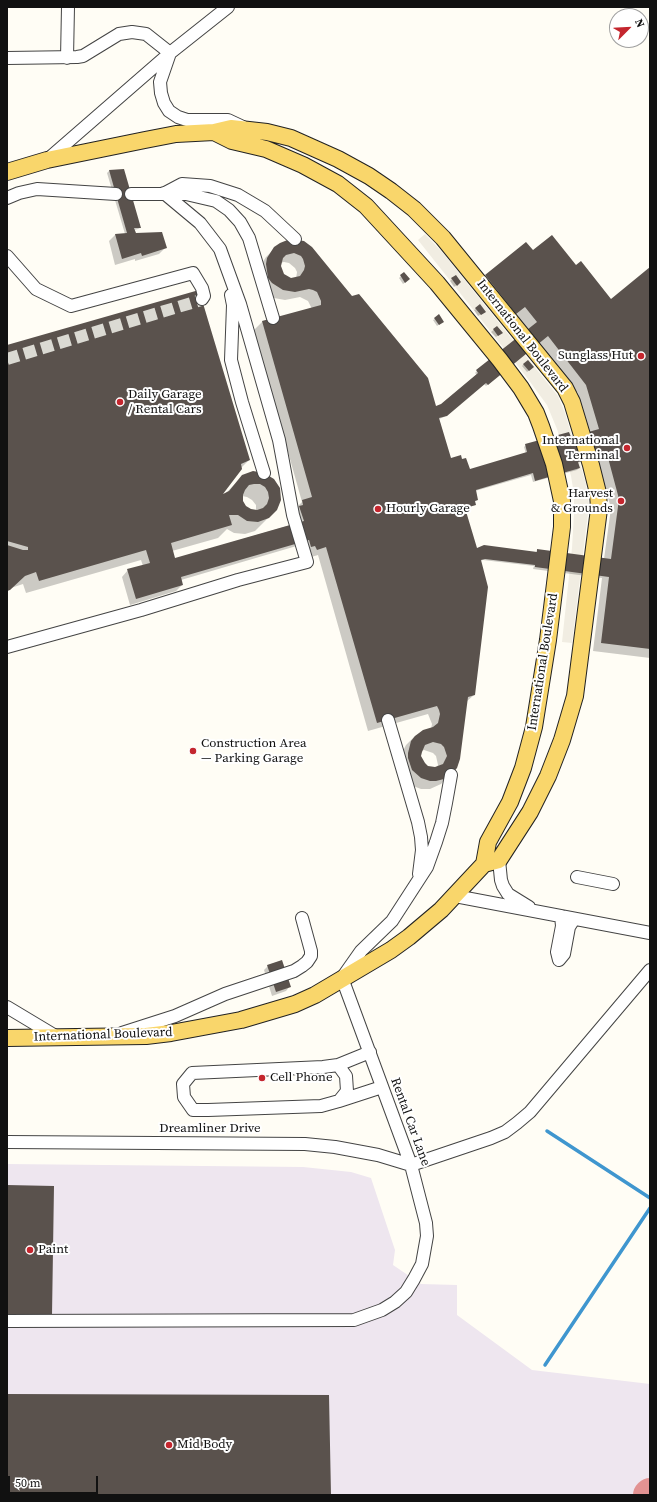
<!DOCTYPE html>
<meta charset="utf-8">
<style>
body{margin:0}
#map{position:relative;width:657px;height:1502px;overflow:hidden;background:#fffdf5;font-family:"Source Serif 4",serif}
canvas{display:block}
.frame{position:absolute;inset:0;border:8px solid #111;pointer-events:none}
.north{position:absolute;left:609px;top:8px;width:40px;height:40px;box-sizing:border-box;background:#fff;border:1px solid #a0a0a0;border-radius:50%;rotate:66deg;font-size:11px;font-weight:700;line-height:16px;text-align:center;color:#111}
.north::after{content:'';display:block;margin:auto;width:14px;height:18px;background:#c4262e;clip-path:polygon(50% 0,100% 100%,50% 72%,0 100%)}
.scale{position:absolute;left:8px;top:1476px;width:90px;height:18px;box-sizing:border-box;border:2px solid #111;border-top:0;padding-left:5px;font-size:12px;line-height:14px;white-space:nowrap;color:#111;-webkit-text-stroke:3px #fff;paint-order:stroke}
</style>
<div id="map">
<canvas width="657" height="1502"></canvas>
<div class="frame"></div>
<div class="north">N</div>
<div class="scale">50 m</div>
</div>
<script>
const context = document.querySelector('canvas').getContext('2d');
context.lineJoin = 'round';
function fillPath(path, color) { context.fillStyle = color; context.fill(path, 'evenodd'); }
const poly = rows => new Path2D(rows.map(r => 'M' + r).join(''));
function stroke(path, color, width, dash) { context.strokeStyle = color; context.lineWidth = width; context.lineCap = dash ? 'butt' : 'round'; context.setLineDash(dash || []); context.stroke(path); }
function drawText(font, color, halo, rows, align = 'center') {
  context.font = font + ' "Source Serif 4",serif'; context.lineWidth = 4; context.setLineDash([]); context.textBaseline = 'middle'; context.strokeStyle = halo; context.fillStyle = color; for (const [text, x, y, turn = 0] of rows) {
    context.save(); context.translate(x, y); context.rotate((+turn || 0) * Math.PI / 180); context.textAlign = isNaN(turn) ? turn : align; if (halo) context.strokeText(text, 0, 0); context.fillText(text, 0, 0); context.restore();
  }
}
const industrial = poly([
 [7,1164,303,1167,351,1172,371,1178,395,1250,393,1265,421,1284,457,1285,457,1315,532,1370,650,1384,650,1495,7,1495]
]);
const plaza = poly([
 [425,234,443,253,558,396,565,413,586,484,589,505,572,643,562,642,572,548,574,514,574,494,571,476,557,429,547,405,525,375,418,240]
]);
const shadow = poly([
 [123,170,140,228,138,229,134,230,133,234,166,247,159,254,135,261,135,259,115,265,109,241,115,235,125,234,107,173,109,171],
 [295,240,435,407,441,405,477,375,475,373,477,371,528,330,477,284,526,243,533,252,576,267,611,300,650,268,650,658,593,651,602,578,533,569,534,566,483,560,480,561,474,695,466,702,450,774,441,784,430,789,421,789,413,786,400,757,406,745,415,736,431,729,432,724,428,714,368,731,318,555,308,558,300,545,181,580,182,585,176,591,130,605,122,577,128,570,143,566,141,560,26,593,23,584,11,588,7,592,7,346,249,460,241,468,219,497,225,494,243,476,264,474,276,510,255,531,245,534,234,533,227,529,218,538,172,551,175,559,294,524,294,510,302,502,254,330,263,321,312,309,308,301,300,297,285,300,274,298,269,296,259,268,266,257,275,248],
 [284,262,289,263,295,268,297,272,296,279,287,278,281,271,280,263],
 [538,343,578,393,589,433,570,438,526,445,524,447,526,454,469,470,450,459,439,419,444,417,484,384,486,386],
 [596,457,611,508,604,559,537,550,536,552,476,550,465,509,475,505,474,502,477,500,475,491,531,475,533,482,577,470,579,468,577,463],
 [242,496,247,497,252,500,256,505,256,511,251,510,246,507,242,501],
 [424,750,433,753,436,756,438,765,437,767,427,767,420,756,421,751],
 [404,273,407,281,403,284,399,278],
 [452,279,458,284,454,287,450,281],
 [476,309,483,313,478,316,474,310],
 [435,319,441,323,437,326,433,320],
 [497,327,500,334,496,337,491,332],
 [524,364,531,369,527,372,522,366],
 [268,966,290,986,286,991,272,996,264,970],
 [7,1186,51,1314,7,1320]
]);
const stream = poly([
 [547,1131,650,1198],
 [545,1365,650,1208]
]);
const taxiway = poly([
 [649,1495,650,1494]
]);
const building = poly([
 [124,169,141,228,134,228,136,233,162,232,167,248,142,256,141,253,122,259,115,234,127,233,109,170],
 [552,235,576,265,581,261,611,299,650,267,650,649,601,643,609,577,535,567,535,565,485,559,481,560,488,587,475,695,468,697,460,759,457,768,451,775,444,779,436,781,430,781,421,778,412,770,408,758,408,753,411,741,415,736,423,730,433,727,438,723,440,714,439,710,437,706,377,723,326,547,317,550,315,546,311,547,309,540,181,577,183,585,136,599,127,569,150,563,146,550,39,581,36,572,25,576,10,590,7,591,7,545,23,550,28,550,28,547,7,541,7,345,199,290,250,460,241,464,242,469,223,494,229,491,242,475,253,471,264,473,274,479,280,488,281,500,277,510,269,518,258,522,247,521,238,515,229,515,232,525,171,543,175,558,304,521,299,506,303,505,302,500,312,497,262,321,321,305,321,301,317,292,313,290,309,289,295,292,283,290,272,283,268,278,266,264,267,258,274,247,280,243,290,239,304,241,312,247,352,296,359,294,428,378,436,406,441,404,478,373,476,370,537,322,525,307,516,314,485,275,526,242,533,250],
 [294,253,301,256,303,259,305,266,304,270,300,276,291,278,284,274,281,266,283,258,286,255],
 [548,336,586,385,599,429,571,437,569,432,525,444,527,452,470,469,466,458,462,459,461,455,451,458,439,418,447,416,486,383,488,385],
 [607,454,619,499,611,559,537,549,537,552,484,545,477,548,465,508,476,505,475,501,478,500,476,490,533,473,535,481,580,468,578,462],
 [254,484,260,484,265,487,268,492,269,498,267,504,263,508,257,510,251,509,246,506,243,501,243,495,245,490,249,485],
 [433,742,441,744,444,747,447,756,443,764,435,767,428,766,425,763,421,756,422,752,425,745],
 [404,272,410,279,405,283,400,275],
 [456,275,461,282,457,286,451,278],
 [480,304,486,312,481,315,475,308],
 [439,314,444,322,439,325,434,318],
 [497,326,503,333,498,336,493,329],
 [528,360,534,367,529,371,523,364],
 [282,960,291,987,276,992,267,965],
 [7,1185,54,1186,52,1315,7,1314],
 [7,1394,329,1395,331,1495,7,1495]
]);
const minorTunnel = poly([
 [7,359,201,300,202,299]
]);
const minor = poly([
 [7,58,77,57,83,56,119,34,132,32,146,34,170,53,228,7],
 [67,58,68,7],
 [47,160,170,53,160,82,161,93,164,103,169,111,178,117,187,120,228,120,243,127],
 [165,193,182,184,210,186,238,195,265,211,295,239],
 [131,194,186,194,216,201,229,210,240,222,249,238,273,318],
 [7,198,19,193,37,189,116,194],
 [7,256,36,289,71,306,193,273,202,288,204,296,202,299],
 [231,295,233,305,231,360,242,402,264,473],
 [7,647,141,610,238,580,307,562,293,515,279,440,240,304,220,249,200,223,164,193],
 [388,720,418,822,421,837,422,850,419,874],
 [499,860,501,880,503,886,508,894,529,907],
 [577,877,613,884],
 [455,896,650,933],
 [561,916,562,926,557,952,559,960,564,954,569,927,574,919],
 [7,1007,57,1037],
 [122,1033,175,1016,225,994,294,971,302,966,307,962,311,956,311,951,302,918],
 [338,1065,346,1076,347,1091,339,1101,321,1106,208,1110,193,1110,184,1097,183,1084,192,1073,323,1067,338,1065,370,1052],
 [339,1101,382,1087],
 [7,1142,305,1144,335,1147,378,1155,411,1165],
 [411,1165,491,1138,505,1132,517,1123,530,1112,650,970],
 [7,1321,354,1320,382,1310,395,1302,406,1292,414,1279,422,1264,427,1236,426,1223,411,1165,342,978,361,951,392,921,427,867,436,842,442,823,446,803,451,775]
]);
const major = poly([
 [214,132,232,141,266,149,303,165,338,184,366,206,437,283,500,360,521,388,536,413,541,426,554,464,562,501,562,527,548,640,534,727,523,768,510,802,488,842,484,864],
 [7,172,47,160,145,140,176,134,214,132,231,128,267,132,291,138,338,159,369,176,391,191,414,209,443,238,565,388,572,402,591,465,598,493,599,509,575,696,562,740,548,776,530,812,499,860,484,864,441,910,409,937,391,950,315,995,295,1004,241,1020,171,1033,146,1036,7,1038]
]);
const markers = [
 [641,356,4,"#c4262e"],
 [120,402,4,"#c4262e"],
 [627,448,4,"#c4262e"],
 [621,501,4,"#c4262e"],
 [378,509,4,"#c4262e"],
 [193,751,4,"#c4262e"],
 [262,1078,4,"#c4262e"],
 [30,1250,4,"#c4262e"],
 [169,1445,4,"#c4262e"]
];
const streetNames = [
 ["International Boulevard",522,336,52],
 ["International Boulevard",543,662,-81],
 ["International Boulevard",103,1035,-2],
 ["Rental Car Lane",410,1122,70],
 ["Dreamliner Drive",210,1129]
];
const poiNames = [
 ["Sunglass Hut",633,356,"right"],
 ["Daily Garage",128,395],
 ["/ Rental Cars",128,410],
 ["International",619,441,"right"],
 ["Terminal",619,456,"right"],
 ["Harvest",613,494,"right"],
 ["& Grounds",613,509,"right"],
 ["Hourly Garage",386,509],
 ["Construction Area",201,744],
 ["— Parking Garage",201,759],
 ["Cell Phone",270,1078],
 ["Paint",38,1250],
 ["Mid Body",177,1445]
];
fillPath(industrial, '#eee6ef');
fillPath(plaza, '#f1ede2');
fillPath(shadow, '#0003');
stroke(stream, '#3f96cf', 3.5);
stroke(taxiway, '#e29292', 32);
fillPath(building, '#5a524d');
stroke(minorTunnel, '#dbdad3', 12, [12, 6]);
stroke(minor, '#444', 14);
stroke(major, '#222', 18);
stroke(minor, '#fff', 12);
stroke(major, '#f9d66b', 16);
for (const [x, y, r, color] of markers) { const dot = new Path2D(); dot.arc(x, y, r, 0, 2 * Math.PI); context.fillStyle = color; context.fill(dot); stroke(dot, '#fff', 1.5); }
drawText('13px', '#111', '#fff', streetNames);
drawText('13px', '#111', '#fff', poiNames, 'left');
</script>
